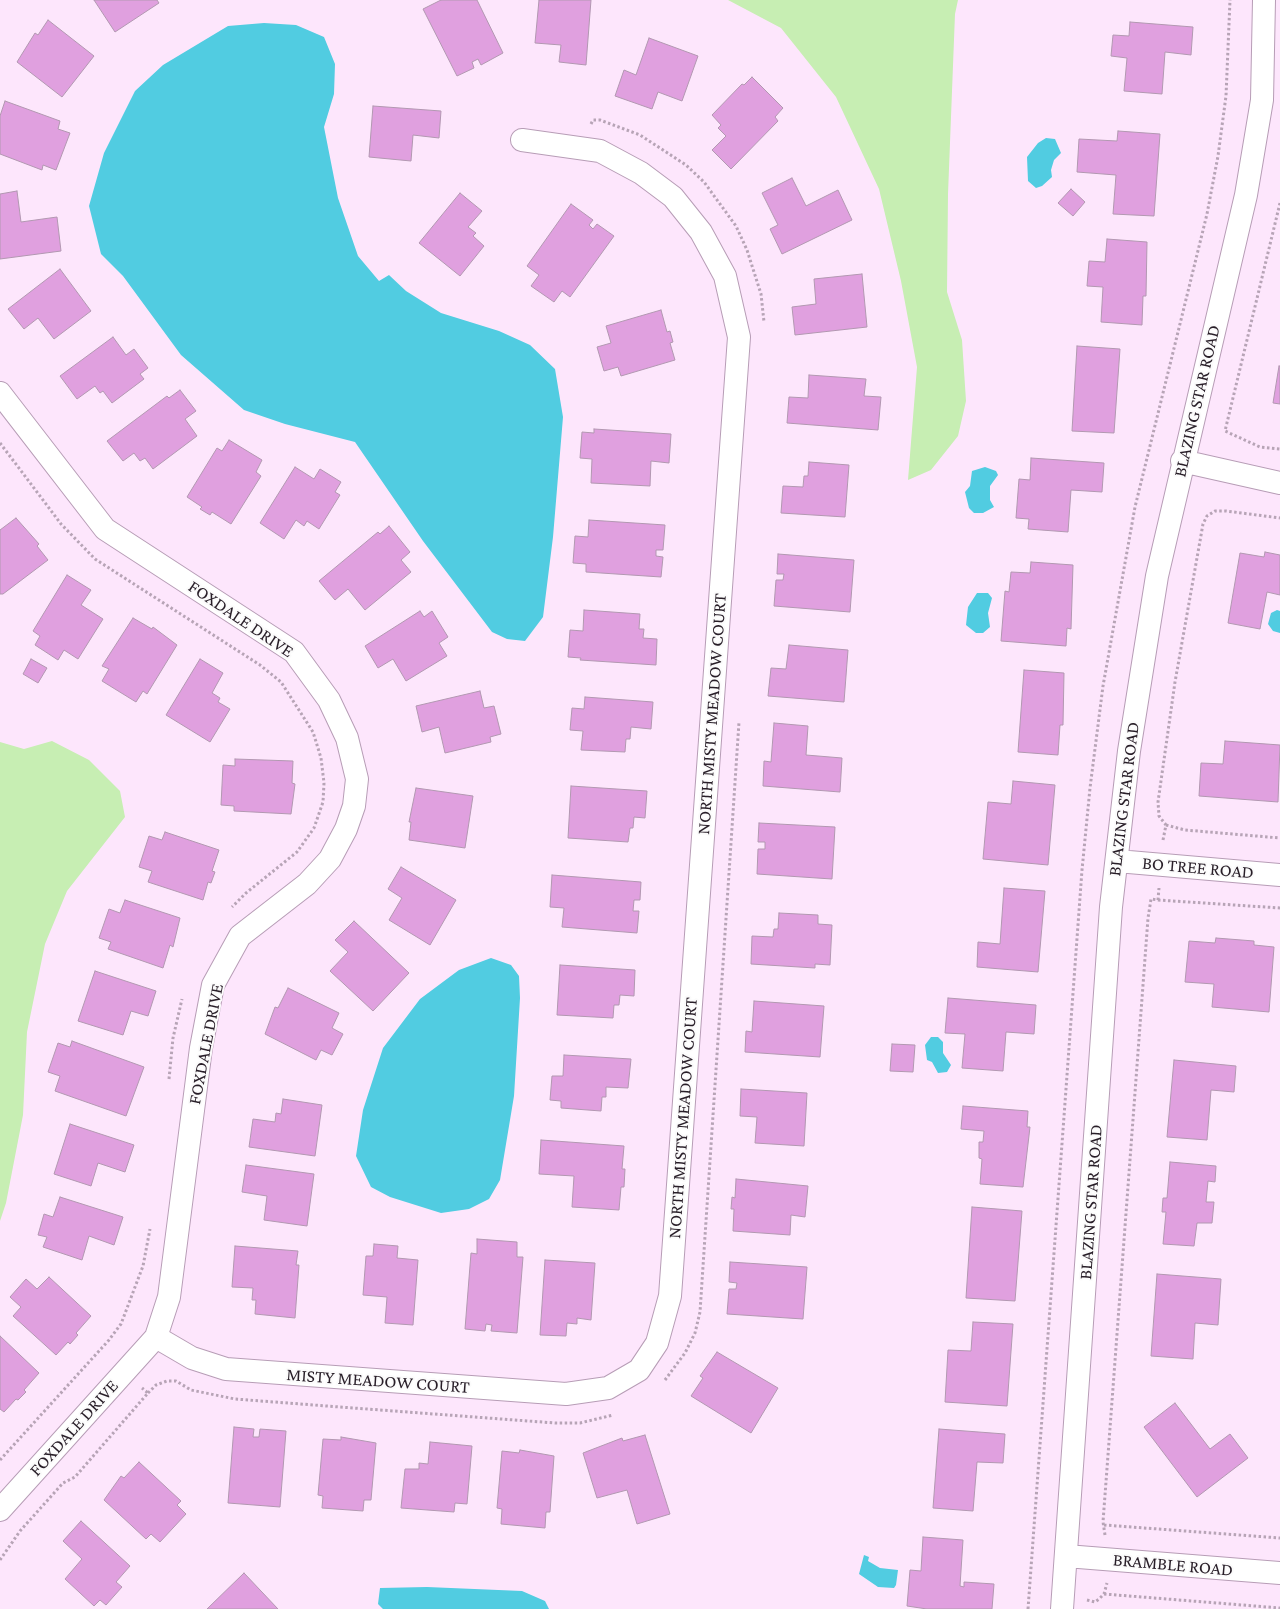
<!DOCTYPE html>
<style>
body{margin:0}
canvas{display:block;background:#fde6fc}
</style>
<canvas width="1280" height="1609"></canvas>
<script>
const context = document.querySelector('canvas').getContext('2d');
context.lineJoin = 'round';
function fillPath(path, color) { context.fillStyle = color; context.fill(path, 'evenodd'); }
const poly = rows => new Path2D(rows.map(r => 'M' + r).join(''));
function stroke(path, color, width, dash) { context.strokeStyle = color; context.lineWidth = width; context.lineCap = dash ? 'butt' : 'round'; context.setLineDash(dash || []); context.stroke(path); }
function drawText(font, color, halo, rows, align = 'center') {
  context.font = font + ' "Crimson Pro",serif'; context.lineWidth = 4; context.setLineDash([]); context.textBaseline = 'middle'; context.strokeStyle = halo; context.fillStyle = color; for (const [text, x, y, turn = 0] of rows) {
    context.save(); context.translate(x, y); context.rotate((+turn || 0) * Math.PI / 180); context.textAlign = isNaN(turn) ? turn : align; if (halo) context.strokeText(text, 0, 0); context.fillText(text, 0, 0); context.restore();
  }
}
const green = poly([
 [728,0,958,0,955,14,948,194,947,292,962,340,966,401,958,436,931,470,908,480,917,367,901,281,879,189,836,97,781,28],
 [52,741,89,760,120,791,125,817,67,891,45,944,27,1032,23,1115,6,1203,0,1221,0,742,24,749]
]);
const water = poly([
 [264,23,296,25,324,37,335,64,334,94,324,127,338,198,358,256,379,281,389,275,406,291,441,313,499,331,530,345,555,369,563,417,553,537,543,617,525,641,507,639,492,632,423,541,355,442,285,424,244,410,181,355,123,276,101,254,89,206,104,153,135,91,163,65,228,26],
 [1046,138,1055,139,1061,153,1054,160,1051,170,1052,177,1042,186,1036,188,1028,181,1027,157,1038,143],
 [985,467,996,471,998,475,990,486,990,500,994,507,983,513,974,513,969,508,965,492,970,486,972,471],
 [977,593,988,593,992,598,988,613,990,627,983,633,976,633,966,625,968,607],
 [1277,610,1280,611,1280,633,1273,631,1268,624,1271,613],
 [491,958,511,965,519,976,520,998,514,1096,500,1180,489,1199,469,1209,441,1213,390,1197,371,1187,356,1156,363,1110,383,1048,420,999,459,970],
 [931,1037,938,1037,943,1042,943,1053,951,1065,947,1072,938,1073,932,1062,927,1060,925,1045],
 [864,1555,869,1557,868,1561,880,1568,898,1570,896,1585,894,1588,878,1587,859,1574],
 [427,1587,522,1591,545,1601,549,1609,383,1609,378,1604,380,1588]
]);
const building = poly([
 [94,0,157,0,159,3,115,32,94,0],
 [441,0,477,0,503,53,481,65,478,59,472,62,474,68,457,76,423,9,441,0],
 [539,0,591,0,586,65,559,62,561,45,535,43,539,0],
 [48,20,94,56,62,97,17,62,35,33,38,35,48,20],
 [1130,22,1193,27,1191,55,1165,52,1162,94,1124,91,1127,58,1111,56,1113,35,1129,36,1130,22],
 [649,38,698,56,682,101,658,92,652,109,615,96,624,70,636,75,649,38],
 [752,77,783,108,775,117,778,121,731,169,712,150,726,136,718,128,721,125,712,115,742,84,744,85,752,77],
 [5,101,60,121,58,129,70,133,56,170,43,165,42,170,0,154,0,116,5,101],
 [373,106,441,111,439,138,413,135,411,161,369,157,373,106],
 [1118,131,1160,134,1154,216,1113,214,1116,175,1077,172,1079,139,1117,141,1118,131],
 [792,178,806,206,838,190,852,220,782,254,770,229,778,225,762,193,792,178],
 [1071,189,1085,202,1073,216,1058,203,1071,189],
 [17,191,21,222,57,217,61,251,0,259,0,194,17,191],
 [460,193,482,211,468,227,476,233,473,236,484,246,460,276,419,243,460,193],
 [571,204,593,220,589,225,593,229,597,224,614,236,570,297,562,291,554,302,531,286,539,275,527,266,571,204],
 [1107,239,1147,242,1146,296,1143,296,1142,325,1101,322,1103,287,1087,286,1089,261,1105,262,1107,239],
 [60,269,91,311,54,339,38,318,24,329,8,309,60,269],
 [862,274,867,327,795,335,792,307,816,304,814,279,862,274],
 [661,310,667,332,670,331,673,342,670,343,675,360,621,376,618,367,604,371,597,347,611,343,606,326,661,310],
 [113,337,126,355,134,349,148,368,140,374,144,379,112,403,103,391,100,393,95,386,77,399,60,376,113,337],
 [1077,346,1120,349,1114,433,1072,431,1077,346],
 [1279,366,1280,366,1280,404,1273,403,1279,366],
 [809,375,866,379,864,396,881,397,878,430,787,423,789,397,808,398,809,375],
 [180,390,196,411,185,419,197,436,153,469,145,458,140,461,134,453,123,461,107,441,167,396,169,398,180,390],
 [594,429,671,434,669,463,651,461,650,486,591,483,592,459,580,458,582,432,594,433,594,429],
 [229,440,262,460,256,472,261,476,231,524,212,512,210,515,200,509,202,507,187,497,217,448,222,451,229,440],
 [1031,458,1104,463,1102,492,1071,490,1068,532,1028,529,1029,519,1016,518,1019,479,1030,480,1031,458],
 [809,462,849,465,845,517,781,513,783,486,803,487,804,476,808,476,809,462],
 [295,467,314,479,320,469,341,482,335,492,340,495,319,529,307,521,304,526,296,520,284,539,260,523,295,467],
 [16,518,39,544,37,546,48,560,3,594,0,594,0,530,16,518],
 [589,520,665,525,663,550,656,550,656,556,663,557,661,577,586,572,586,564,573,563,575,536,588,537,589,520],
 [389,526,410,552,401,560,411,572,365,610,348,589,335,600,319,581,378,532,380,534,389,526],
 [1265,552,1280,555,1280,595,1267,592,1260,629,1228,623,1240,553,1264,557,1265,552],
 [778,554,854,560,850,612,774,606,776,580,783,580,784,574,777,574,778,554],
 [1031,562,1073,565,1071,629,1067,628,1066,646,1001,641,1005,591,1009,592,1011,572,1030,573,1031,562],
 [67,575,91,590,81,605,103,619,78,659,64,650,58,660,35,645,40,636,33,631,67,575],
 [584,610,640,614,639,629,644,629,643,638,657,639,656,665,580,660,581,658,568,657,570,630,583,631,584,610],
 [420,611,424,617,432,611,448,637,439,643,447,656,406,681,393,659,378,668,365,646,420,611],
 [133,618,152,629,153,627,177,645,147,694,143,691,136,702,102,681,109,669,102,666,133,618],
 [789,645,848,650,844,702,768,696,771,668,786,669,789,645],
 [31,659,47,668,38,683,23,674,31,659],
 [200,659,223,673,212,693,220,698,218,702,230,709,210,742,166,715,200,659],
 [1024,670,1064,673,1063,725,1060,725,1058,755,1018,752,1024,670],
 [480,691,484,708,494,706,501,734,490,737,491,742,445,753,439,727,422,732,416,706,480,691],
 [585,697,653,702,651,729,631,727,630,739,626,739,625,752,581,750,583,731,570,730,572,708,584,709,585,697],
 [774,723,808,726,806,755,842,758,840,792,763,786,764,761,771,762,774,723],
 [1225,741,1280,745,1278,802,1199,796,1201,763,1223,764,1225,741],
 [235,759,293,761,292,783,295,784,291,814,234,811,234,806,221,805,223,765,235,766,235,759],
 [1013,781,1055,785,1048,865,983,859,988,802,1011,804,1013,781],
 [571,786,647,791,645,818,634,817,633,828,630,828,628,842,568,838,571,786],
 [416,788,473,796,465,848,409,840,411,822,409,822,416,788],
 [759,823,835,827,832,879,757,874,758,849,765,849,765,842,758,842,759,823],
 [165,832,219,850,212,871,215,872,211,883,208,882,203,900,148,882,152,871,139,867,149,836,162,840,165,832],
 [401,867,456,900,430,945,389,920,402,898,388,889,401,867],
 [552,875,641,882,640,900,634,900,633,911,639,911,637,933,562,927,564,908,550,907,552,875],
 [1004,888,1045,891,1038,972,977,967,978,942,1000,944,1004,888],
 [125,900,180,918,173,947,170,945,163,968,108,949,111,942,99,938,109,909,120,913,125,900],
 [779,913,818,915,818,924,832,925,830,965,815,964,815,968,751,964,752,936,773,937,774,929,778,929,779,913],
 [354,921,409,973,373,1011,330,971,348,952,335,940,354,921],
 [1216,938,1254,941,1254,945,1274,947,1269,1012,1212,1007,1214,984,1185,982,1189,941,1215,943,1216,938],
 [560,965,635,970,634,996,620,995,619,1005,614,1005,613,1018,557,1015,560,965],
 [95,971,156,991,148,1016,131,1011,123,1035,78,1021,95,971],
 [288,988,339,1013,332,1028,343,1034,332,1055,321,1050,316,1060,265,1034,275,1007,278,1008,288,988],
 [948,998,1036,1005,1034,1034,1006,1032,1003,1071,962,1068,965,1034,945,1033,948,998],
 [754,1001,824,1006,820,1057,745,1052,746,1031,752,1032,754,1001],
 [72,1041,144,1067,126,1116,55,1091,60,1076,48,1072,58,1043,70,1047,72,1041],
 [892,1044,915,1045,913,1072,890,1071,892,1044],
 [564,1055,631,1059,628,1088,606,1087,606,1097,602,1097,601,1111,561,1108,561,1101,550,1100,552,1076,563,1076,564,1055],
 [1174,1060,1236,1066,1234,1092,1211,1090,1207,1140,1167,1137,1174,1060],
 [741,1089,807,1093,804,1146,755,1143,757,1117,740,1116,741,1089],
 [283,1099,322,1105,315,1156,249,1147,253,1119,275,1122,276,1113,281,1114,283,1099],
 [963,1106,1028,1111,1027,1127,1030,1127,1023,1187,980,1184,982,1159,979,1158,979,1142,983,1142,984,1131,961,1129,963,1106],
 [70,1124,134,1145,125,1172,98,1163,91,1186,54,1174,70,1124],
 [541,1140,624,1146,622,1169,625,1169,624,1187,621,1187,619,1210,572,1207,574,1176,539,1174,541,1140],
 [1170,1162,1216,1166,1215,1182,1208,1181,1206,1202,1214,1202,1212,1223,1197,1223,1194,1246,1163,1244,1166,1212,1162,1212,1163,1198,1167,1198,1170,1162],
 [246,1165,314,1174,307,1226,264,1220,267,1196,242,1192,246,1165],
 [736,1179,808,1186,805,1217,791,1215,790,1235,733,1231,734,1209,731,1209,732,1197,735,1198,736,1179],
 [60,1197,123,1217,114,1245,89,1236,82,1260,43,1247,47,1237,38,1235,44,1214,53,1217,60,1197],
 [972,1207,1022,1211,1015,1301,966,1298,972,1207],
 [477,1239,517,1242,517,1257,523,1257,517,1333,491,1331,492,1325,486,1324,485,1331,465,1329,471,1253,477,1254,477,1239],
 [374,1244,398,1246,397,1258,418,1260,413,1325,385,1323,387,1297,363,1295,366,1256,373,1256,374,1244],
 [235,1246,298,1251,296,1265,299,1265,295,1318,255,1314,256,1300,252,1300,253,1288,232,1287,235,1246],
 [545,1260,595,1263,591,1320,577,1318,577,1324,567,1323,566,1336,540,1335,545,1260],
 [730,1262,807,1267,803,1319,727,1314,729,1289,736,1289,737,1283,729,1282,730,1262],
 [1157,1274,1221,1279,1218,1325,1195,1323,1193,1359,1151,1356,1157,1274],
 [49,1277,91,1316,76,1333,78,1335,70,1344,68,1342,56,1355,13,1316,21,1307,10,1297,26,1279,37,1289,49,1277],
 [973,1322,1013,1324,1007,1406,945,1402,948,1350,971,1351,973,1322],
 [0,1336,39,1373,24,1390,26,1392,18,1400,16,1399,4,1412,0,1409,0,1336],
 [717,1352,778,1388,751,1433,691,1396,703,1378,700,1376,717,1352],
 [1175,1403,1210,1449,1230,1434,1248,1458,1197,1497,1144,1427,1175,1403],
 [234,1427,254,1429,253,1437,259,1437,260,1429,286,1431,280,1507,228,1503,234,1427],
 [939,1429,1005,1434,1003,1463,977,1462,973,1511,933,1508,939,1429],
 [645,1435,670,1514,637,1524,627,1490,597,1498,583,1453,622,1438,623,1441,645,1435],
 [341,1437,376,1443,371,1500,364,1500,363,1511,322,1508,323,1496,318,1495,323,1439,341,1440,341,1437],
 [430,1442,472,1446,467,1504,455,1503,454,1512,401,1508,405,1469,419,1469,419,1463,428,1464,430,1442],
 [520,1450,554,1456,550,1512,546,1512,545,1528,501,1524,502,1509,497,1508,502,1451,519,1453,520,1450],
 [139,1462,181,1501,177,1505,186,1514,160,1542,151,1534,146,1539,104,1500,121,1476,124,1478,139,1462],
 [81,1521,130,1566,116,1582,122,1587,106,1605,100,1600,94,1606,65,1579,82,1559,63,1541,81,1521],
 [923,1537,963,1540,960,1586,964,1587,964,1582,994,1584,992,1609,927,1609,907,1606,910,1570,921,1571,923,1537],
 [244,1573,278,1609,207,1609,244,1573]
]);
const path = poly([
 [591,124,593,120,600,120,640,135,686,165,704,182,736,226,747,250,761,294,764,322],
 [1280,203,1225,431,1260,447,1280,449],
 [0,443,61,524,95,559,260,665,281,682,313,732,321,758,324,783,323,802,314,828,297,852,246,893,232,907],
 [1166,825,1185,830,1280,838],
 [1163,840,1166,825,1159,816,1158,802,1175,682,1203,524,1207,516,1215,511,1226,511,1280,518],
 [1158,900,1280,908],
 [169,1079,173,1038,182,999],
 [665,1380,685,1353,695,1333,700,1312,739,722],
 [148,1393,156,1385,167,1381,176,1381,191,1390,235,1399,340,1407,555,1423,580,1423,613,1415],
 [0,1460,109,1340,121,1324,143,1266,150,1229],
 [1104,1525,1280,1538],
 [1105,1535,1103,1522,1148,918,1151,899,1158,900,1159,888],
 [0,1560,20,1531,63,1483,75,1477,148,1393,142,1388],
 [1104,1594,1280,1608],
 [1087,1600,1095,1602,1099,1599,1104,1594,1107,1583],
 [1028,1609,1082,870,1090,788,1103,686,1135,507,1207,214,1218,156,1226,96,1230,0]
]);
const minor = poly([
 [0,393,105,529,294,652,329,700,347,738,357,779,354,806,346,829,330,859,307,884,240,936,213,985,201,1048,169,1297,156,1337,0,1510],
 [1182,461,1280,483],
 [1117,861,1280,875],
 [156,1337,192,1358,226,1369,566,1394,608,1388,639,1370,657,1343,670,1296,739,337,725,276,701,232,673,197,641,173,600,151,522,140],
 [1066,1556,1280,1573],
 [1062,1609,1111,907,1129,751,1157,576,1246,195,1262,100,1264,0]
]);
const streetNames = [
 ["BLAZING STAR ROAD",1197,401,-77],
 ["FOXDALE DRIVE",241,619,34],
 ["NORTH MISTY MEADOW COURT",712,714,-86],
 ["BLAZING STAR ROAD",1124,799,-83],
 ["BO TREE ROAD",1198,868,5],
 ["FOXDALE DRIVE",206,1044,-79],
 ["NORTH MISTY MEADOW COURT",683,1118,-86],
 ["BLAZING STAR ROAD",1091,1202,-86],
 ["MISTY MEADOW COURT",378,1381,4],
 ["FOXDALE DRIVE",74,1428,-48],
 ["BRAMBLE ROAD",1173,1565,5]
];
fillPath(green, '#c7eeb3');
fillPath(water, '#51cce1');
fillPath(building, '#e0a0df');
stroke(building, '#b298b1', 1);
stroke(minor, '#b79db6', 24);
stroke(path, '#b7a4b6', 3, [2.5, 2.5]);
stroke(minor, '#fff', 22);
drawText('18px', '#281e28', '#fbfbfb', streetNames);
</script>
